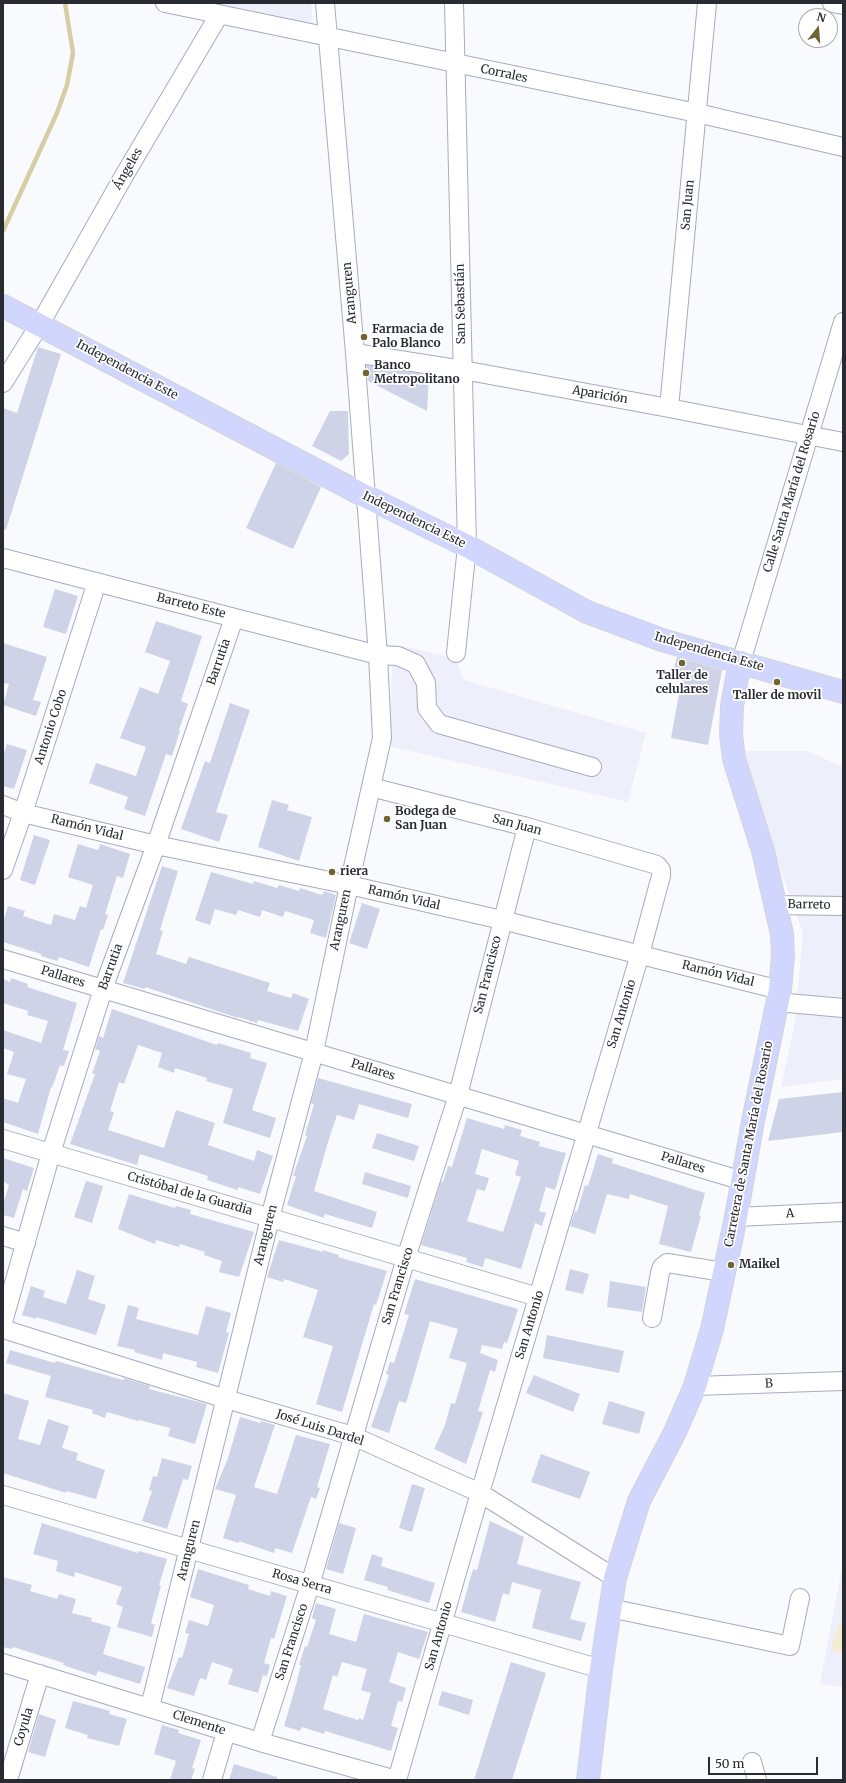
<!DOCTYPE html>
<meta charset="utf-8">
<style>
body{margin:0}
#map{position:relative;width:846px;height:1783px;overflow:hidden;background:#f9fafe;font-family:Merriweather,serif}
canvas{display:block}
.frame{position:absolute;inset:0;border:4px solid #292b32;pointer-events:none}
.north{position:absolute;left:798px;top:8px;width:40px;height:40px;box-sizing:border-box;background:#fff;border:1px solid #a9aaad;border-radius:50%;rotate:17deg;font-size:11px;font-weight:700;line-height:16px;text-align:center;color:#292b32}
.north::after{content:'';display:block;margin:auto;width:14px;height:18px;background:#716431;clip-path:polygon(50% 0,100% 100%,50% 72%,0 100%)}
.scale{position:absolute;left:708px;top:1757px;width:110px;height:18px;box-sizing:border-box;border:2px solid #292b32;border-top:0;padding-left:5px;font-size:12px;line-height:14px;white-space:nowrap;color:#292b32;-webkit-text-stroke:3px #fff;paint-order:stroke}
</style>
<div id="map">
<canvas width="846" height="1783"></canvas>
<div class="frame"></div>
<div class="north">N</div>
<div class="scale">50 m</div>
</div>
<script>
const context = document.querySelector('canvas').getContext('2d');
context.lineJoin = 'round';
function fillPath(path, color) { context.fillStyle = color; context.fill(path, 'evenodd'); }
const poly = rows => new Path2D(rows.map(r => 'M' + r).join(''));
function stroke(path, color, width, dash) { context.strokeStyle = color; context.lineWidth = width; context.lineCap = dash ? 'butt' : 'round'; context.setLineDash(dash || []); context.stroke(path); }
function drawText(font, color, halo, rows, align = 'center') {
  context.font = font + ' Merriweather,serif'; context.lineWidth = 3.5; context.setLineDash([]); context.textBaseline = 'middle'; context.strokeStyle = halo; context.fillStyle = color; for (const [text, x, y, turn = 0] of rows) {
    context.save(); context.translate(x, y); context.rotate((+turn || 0) * Math.PI / 180); context.textAlign = isNaN(turn) ? turn : align; if (halo) context.strokeText(text, 0, 0); context.fillText(text, 0, 0); context.restore();
  }
}
const built = poly([
 [212,3,311,3,313,28],
 [393,644,455,658,464,680,646,733,628,802,389,746],
 [739,751,807,751,843,767,843,1079,781,1087,795,1022,803,933],
 [843,1562,843,1687,820,1684]
]);
const green = poly([
 [843,1614,843,1653,831,1649]
]);
const stream = poly([
 [3,231,57,113,67,85,73,53,65,3]
]);
const building = poly([
 [38,347,61,354,6,530,3,529,3,408,17,413],
 [366,365,429,375,427,411,368,381],
 [330,411,348,411,349,454,341,461,312,446],
 [276,463,321,487,293,549,246,528],
 [55,589,78,596,66,634,43,627],
 [156,621,202,636,181,701,188,704,179,730,180,731,172,756,166,754,145,816,124,809,128,797,89,783,96,763,136,776,146,747,120,738,140,687,158,694,170,661,145,652],
 [3,643,47,657,33,700,41,702,36,716,3,705,9,684,3,683],
 [677,657,722,670,708,745,671,738,682,677,672,674],
 [230,703,250,710,216,812,228,815,219,842,181,829,205,761,210,763],
 [7,744,27,750,14,789,3,786,3,756],
 [272,800,289,805,287,810,312,817,299,861,258,847],
 [34,835,50,840,35,885,20,880],
 [78,844,98,850,100,844,130,854,123,878,117,876,105,914,108,915,103,930,101,929,89,967,59,957,57,961,41,956,41,954,3,942,3,923,8,906,25,911,23,916,51,925,54,914,75,920,80,906,86,908,93,885,68,877],
 [162,866,178,871,160,930,163,931,156,954,186,964,189,957,270,983,267,991,291,998,293,993,309,999,298,1031,258,1020,257,1023,238,1017,238,1018,145,987,145,989,123,983],
 [211,872,253,884,254,881,277,888,279,885,299,891,300,888,322,895,324,891,336,895,326,938,310,933,314,920,285,911,283,917,262,910,260,917,238,910,236,915,215,909,210,925,195,920],
 [362,903,380,909,367,949,349,943],
 [11,978,28,984,27,987,77,1003,63,1050,69,1051,64,1066,60,1065,52,1088,51,1087,38,1134,3,1122,3,1098,18,1103,26,1079,7,1074,14,1052,3,1048,3,1030,41,1043,48,1021,27,1015,28,1011,3,1003,3,979,10,982],
 [112,1009,217,1045,218,1043,251,1053,250,1058,267,1063,252,1110,276,1118,270,1138,223,1123,233,1089,206,1081,207,1078,175,1068,174,1073,158,1067,162,1053,138,1045,124,1084,119,1082,110,1111,114,1112,108,1130,164,1148,176,1110,215,1123,208,1145,254,1161,257,1150,273,1156,260,1194,238,1187,238,1190,225,1186,207,1180,208,1176,140,1154,137,1165,70,1144,95,1074,92,1074,100,1051,95,1049,99,1036,103,1038],
 [318,1078,412,1104,408,1118,359,1104,354,1120,337,1115,328,1142,314,1191,377,1212,372,1228,325,1214,324,1218,287,1205,296,1176,293,1176,307,1136,305,1135,314,1104,311,1103],
 [843,1092,843,1132,768,1141,779,1099],
 [467,1118,504,1129,505,1125,522,1130,520,1136,540,1142,539,1146,566,1153,555,1190,546,1187,539,1211,546,1213,542,1226,535,1223,521,1269,485,1258,483,1267,466,1262,467,1258,421,1245,441,1182,443,1182,448,1166,452,1167],
 [482,1149,519,1161,515,1175,521,1177,503,1232,467,1221,477,1189,485,1191,489,1178,475,1174],
 [377,1133,419,1146,414,1161,372,1148],
 [598,1154,613,1159,612,1163,705,1193,699,1215,701,1216,691,1252,659,1244,668,1206,630,1194,629,1199,607,1194,595,1234,570,1226,575,1211,577,1212,585,1185,588,1186],
 [3,1158,34,1168,27,1191,23,1189,14,1218,3,1215,3,1204,9,1185,3,1181],
 [365,1172,411,1186,408,1198,362,1184],
 [86,1181,103,1186,92,1223,74,1217],
 [129,1194,175,1208,176,1206,191,1210,190,1214,254,1232,239,1277,219,1272,222,1261,204,1255,205,1252,180,1244,179,1247,156,1240,155,1244,118,1229],
 [279,1240,323,1252,323,1250,339,1255,338,1257,387,1271,376,1305,374,1304,342,1412,316,1404,333,1346,303,1337,318,1290,284,1279,283,1282,267,1277],
 [570,1269,589,1274,583,1294,565,1290],
 [77,1270,95,1276,88,1299,106,1305,96,1335,36,1317,36,1319,22,1315,31,1286,45,1291,43,1297,66,1304],
 [415,1279,518,1309,507,1343,504,1342,502,1349,482,1345,480,1353,498,1360,495,1372,490,1370,478,1411,483,1412,466,1464,434,1449,445,1425,451,1403,455,1404,467,1363,449,1358,458,1329,430,1321,406,1403,399,1401,389,1433,371,1427,389,1375,386,1374,390,1362,394,1363,409,1315,404,1314],
 [610,1281,646,1287,642,1312,607,1307],
 [128,1305,139,1308,136,1319,198,1335,206,1306,231,1313,226,1332,229,1333,218,1373,196,1367,197,1362,163,1353,162,1360,134,1352,135,1350,117,1346],
 [547,1335,624,1351,619,1373,543,1358],
 [10,1350,55,1363,56,1361,123,1380,124,1378,150,1386,149,1389,207,1404,195,1444,168,1436,170,1428,139,1420,138,1421,107,1412,105,1418,92,1413,93,1410,45,1397,51,1376,6,1363],
 [534,1375,580,1394,573,1412,526,1393],
 [3,1393,29,1401,18,1439,40,1445,48,1419,69,1426,62,1448,78,1453,76,1460,105,1470,96,1499,66,1491,66,1493,3,1473],
 [609,1401,645,1412,639,1434,602,1424],
 [240,1417,260,1423,261,1421,275,1425,254,1487,277,1494,296,1435,330,1444,317,1487,320,1488,316,1499,311,1497,292,1553,275,1548,274,1553,239,1541,239,1543,223,1538,236,1495,215,1489,228,1458],
 [541,1454,590,1472,580,1499,531,1482],
 [162,1458,192,1466,188,1480,183,1479,167,1529,142,1521,152,1491,149,1490,153,1476,157,1477],
 [412,1484,425,1488,412,1532,399,1528],
 [490,1521,524,1537,517,1564,581,1582,570,1619,586,1623,581,1641,532,1628,541,1590,512,1582,509,1595,503,1593,495,1622,461,1612,473,1569,477,1570],
 [42,1523,138,1553,139,1551,167,1559,159,1585,161,1586,151,1623,155,1625,152,1637,117,1627,123,1607,116,1604,122,1587,75,1572,74,1577,56,1571,58,1561,33,1554],
 [339,1523,356,1528,343,1574,326,1569],
 [372,1554,383,1558,381,1566,435,1583,429,1603,387,1590,388,1587,364,1580],
 [198,1569,249,1585,248,1589,270,1596,271,1591,287,1596,274,1639,271,1638,264,1663,270,1665,267,1676,263,1675,258,1693,228,1684,233,1669,212,1662,206,1680,200,1678,194,1696,167,1688,179,1657,182,1658,189,1634,185,1633,189,1620,208,1626,214,1605,190,1597],
 [3,1577,32,1585,30,1591,57,1599,59,1594,76,1599,72,1613,92,1618,91,1621,111,1627,103,1654,145,1667,140,1684,98,1671,96,1676,63,1665,64,1663,13,1647,12,1649,3,1647],
 [316,1603,336,1609,329,1634,356,1642,364,1614,428,1632,419,1659,398,1652,389,1682,406,1688,402,1702,398,1701,391,1726,398,1728,391,1751,325,1731,324,1734,302,1727,300,1731,284,1726,296,1685,301,1665,299,1665,305,1646,307,1647,316,1620,312,1618],
 [342,1662,367,1669,361,1690,371,1693,363,1720,359,1718,358,1720,323,1709,333,1675,337,1677],
 [511,1662,546,1673,512,1780,474,1780],
 [442,1691,473,1700,469,1715,438,1705],
 [73,1701,110,1711,109,1714,127,1719,119,1746,87,1738,88,1735,65,1728],
 [39,1714,56,1720,45,1757,28,1752],
 [162,1725,179,1730,178,1733,201,1740,192,1768,195,1769,191,1780,170,1780,176,1761,154,1754],
 [234,1764,277,1777,277,1780,229,1780]
]);
const minor = poly([
 [165,3,697,113,843,147],
 [454,3,467,546,456,653],
 [832,3,843,5],
 [355,353,463,370,669,408,843,442],
 [3,383,40,324,125,174,219,15],
 [669,408,707,3],
 [3,558,378,655,398,656,416,664,426,683,427,708,439,724,592,767],
 [741,662,843,322],
 [371,787,527,827,657,865,661,870,661,876,640,954,480,1493,397,1780],
 [3,805,23,813,156,845,349,885,502,920,780,990],
 [3,870,23,813,97,582],
 [774,905,843,906],
 [3,959,743,1181],
 [777,1002,843,1008],
 [3,1139,538,1297],
 [736,1217,843,1212],
 [3,1236,26,1243],
 [652,1318,660,1273,662,1267,667,1263,724,1272],
 [3,1322,51,1153,103,989,156,845,234,618],
 [3,1329,226,1399,353,1436,480,1493,615,1578],
 [695,1386,843,1381],
 [3,1495,601,1669],
 [610,1608,790,1646,800,1598],
 [3,1663,260,1742,396,1780],
 [150,1707,270,1218,314,1052,349,885,382,738,378,655,355,353,325,3],
 [260,1742,310,1585,406,1258,458,1095,527,827],
 [752,1762,757,1780],
 [8,1780,40,1674],
 [212,1780,226,1732]
]);
const major = poly([
 [3,306,365,496,467,546,587,612,662,640,843,692],
 [588,1780,601,1669,615,1578,639,1501,675,1432,695,1386,712,1329,736,1217,753,1121,780,990,783,956,782,934,763,851,734,759,731,734,732,706,737,678,741,662]
]);
const markers = [
 [364,337,4,"#716431"],
 [366,373,4,"#716431"],
 [682,663,4,"#716431"],
 [777,682,4,"#716431"],
 [387,819,4,"#716431"],
 [332,872,4,"#716431"],
 [731,1265,4,"#716431"]
];
const streetNames = [
 ["Corrales",504,74,12],
 ["Ángeles",128,169,-60],
 ["San Juan",688,205,-85],
 ["Aranguren",350,293,-95],
 ["San Sebastián",461,304,-91],
 ["Independencia Este",127,370,28],
 ["Aparición",600,395,10],
 ["Calle Santa María del Rosario",792,492,-73],
 ["Independencia Este",414,520,26],
 ["Barreto Este",191,606,14],
 ["Independencia Este",709,652,16],
 ["Barrutia",219,662,-71],
 ["Antonio Cobo",51,727,-72],
 ["San Juan",517,825,15],
 ["Ramón Vidal",87,828,14],
 ["Ramón Vidal",404,898,13],
 ["Barreto",809,905,1],
 ["Aranguren",341,920,-78],
 ["Barrutia",111,967,-70],
 ["Ramón Vidal",718,974,14],
 ["San Francisco",488,975,-76],
 ["Pallares",63,977,17],
 ["San Antonio",622,1014,-73],
 ["Pallares",373,1070,17],
 ["Carretera de Santa María del Rosario",749,1144,-79],
 ["Pallares",683,1163,17],
 ["Cristóbal de la Guardia",190,1194,16],
 ["A",790,1214,-3],
 ["Aranguren",266,1235,-76],
 ["San Francisco",398,1286,-73],
 ["San Antonio",530,1325,-73],
 ["B",769,1384,-2],
 ["José Luis Dardel",320,1428,18],
 ["Aranguren",189,1550,-76],
 ["Rosa Serra",302,1582,16],
 ["San Antonio",439,1636,-74],
 ["San Francisco",292,1642,-72],
 ["Clemente",199,1723,18],
 ["Coyula",24,1727,-73]
];
const poiNames = [
 ["Farmacia de",372,330],
 ["Palo Blanco",372,344],
 ["Banco",374,366],
 ["Metropolitano",374,380],
 ["Taller de",682,676,"center"],
 ["celulares",682,690,"center"],
 ["Taller de movil",777,696,"center"],
 ["Bodega de",395,812],
 ["San Juan",395,826],
 ["riera",340,872],
 ["Maikel",739,1265]
];
fillPath(built, '#edeffb');
fillPath(green, '#f3ecd1');
stroke(stream, '#d7cda5', 4.5);
fillPath(building, '#cfd3e7');
stroke(minor, '#a7abbe', 20);
stroke(major, '#d4d5d6', 24);
stroke(minor, '#fff', 18);
stroke(major, '#d0d6fe', 22);
for (const [x, y, r, color] of markers) { const dot = new Path2D(); dot.arc(x, y, r, 0, 2 * Math.PI); context.fillStyle = color; context.fill(dot); stroke(dot, '#fff', 1.5); }
drawText('12px', '#292b32', '#fff', streetNames);
drawText('bold 12px', '#292b32', '#fff', poiNames, 'left');
</script>
